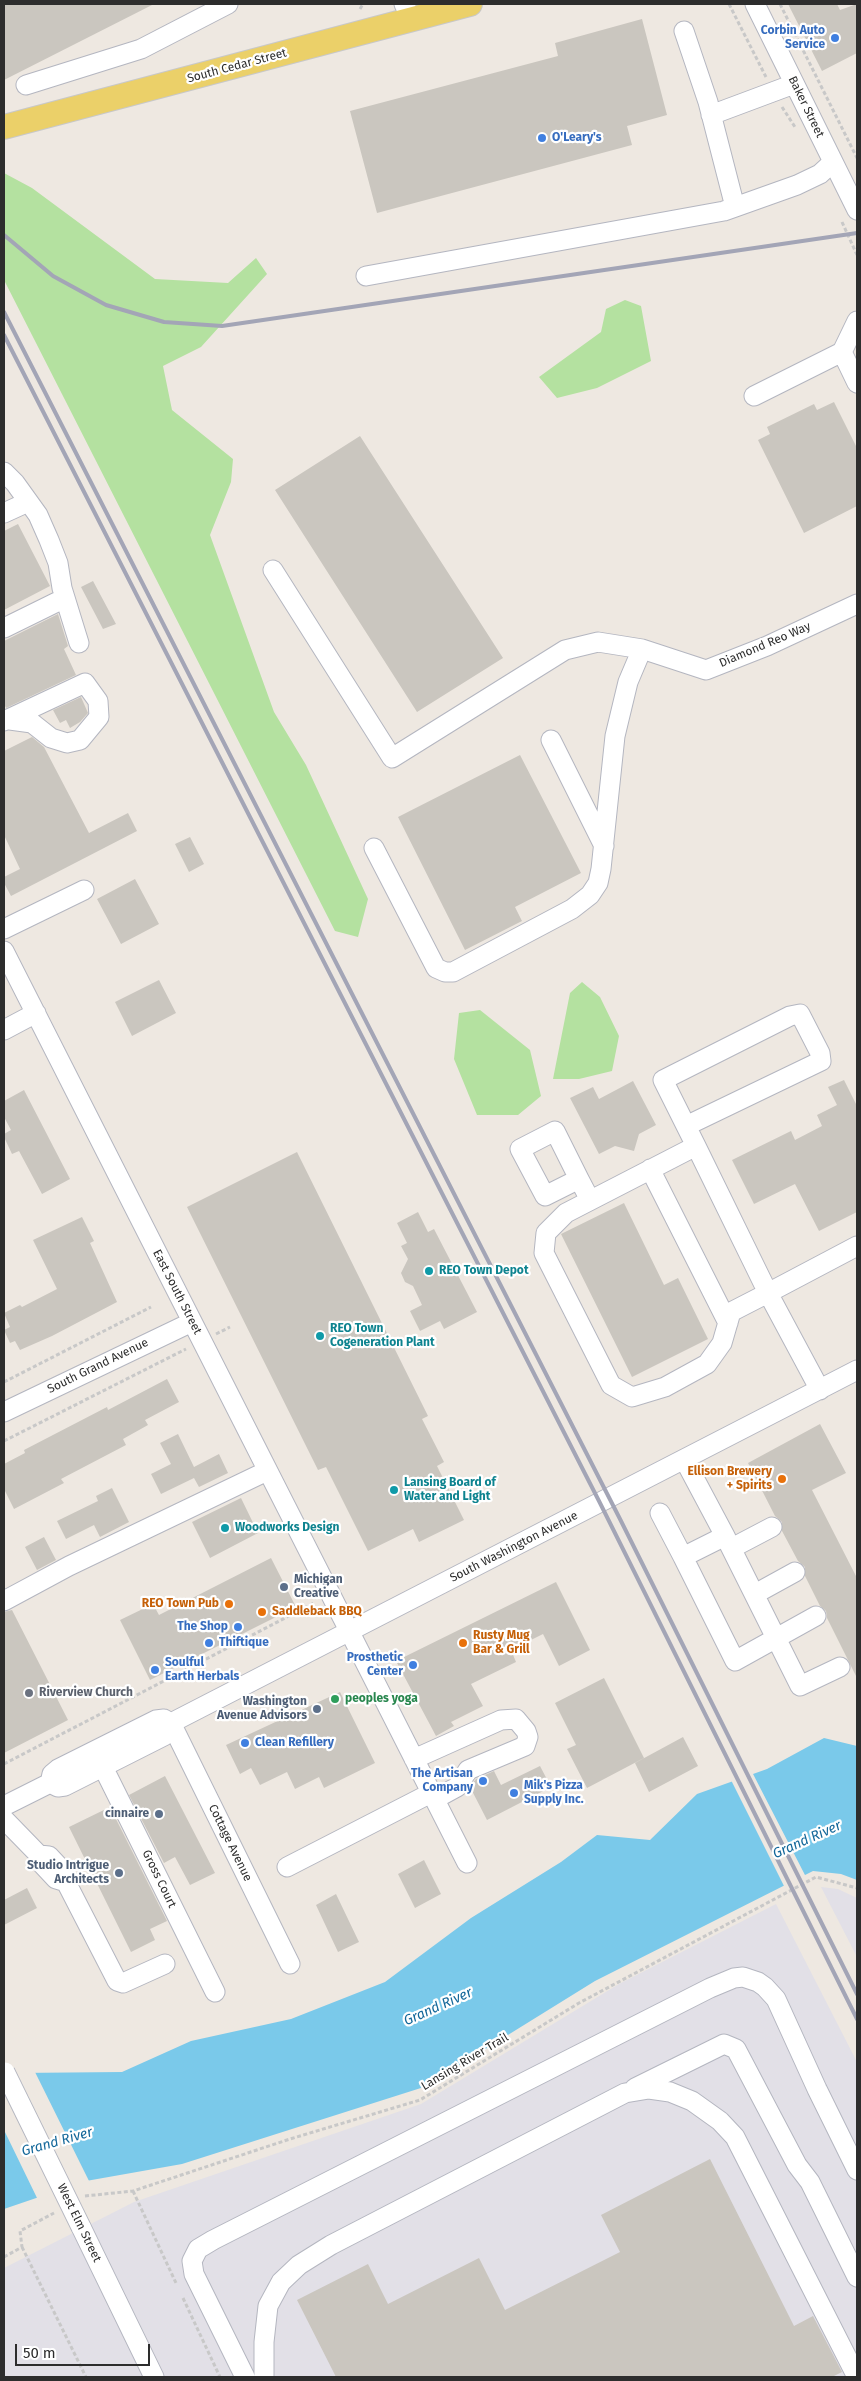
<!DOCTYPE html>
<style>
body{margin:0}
#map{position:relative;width:861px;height:2381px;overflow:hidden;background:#eee8e1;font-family:"Fira Sans",sans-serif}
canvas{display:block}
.frame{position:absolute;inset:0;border:5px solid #2d2d2d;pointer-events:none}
.scale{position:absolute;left:15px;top:2344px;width:135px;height:22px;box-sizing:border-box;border:2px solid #2d2d2d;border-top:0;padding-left:6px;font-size:15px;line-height:18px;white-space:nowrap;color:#2d2d2d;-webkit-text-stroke:4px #fff;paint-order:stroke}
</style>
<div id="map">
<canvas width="861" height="2381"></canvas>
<div class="frame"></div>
<div class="scale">50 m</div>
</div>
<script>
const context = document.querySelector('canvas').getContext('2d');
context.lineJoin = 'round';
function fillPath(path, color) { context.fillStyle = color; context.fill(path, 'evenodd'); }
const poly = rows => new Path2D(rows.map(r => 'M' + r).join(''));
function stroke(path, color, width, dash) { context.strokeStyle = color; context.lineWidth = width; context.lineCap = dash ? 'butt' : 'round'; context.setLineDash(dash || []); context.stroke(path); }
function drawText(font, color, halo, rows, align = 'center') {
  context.font = font + ' "Fira Sans",sans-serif'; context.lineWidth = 4.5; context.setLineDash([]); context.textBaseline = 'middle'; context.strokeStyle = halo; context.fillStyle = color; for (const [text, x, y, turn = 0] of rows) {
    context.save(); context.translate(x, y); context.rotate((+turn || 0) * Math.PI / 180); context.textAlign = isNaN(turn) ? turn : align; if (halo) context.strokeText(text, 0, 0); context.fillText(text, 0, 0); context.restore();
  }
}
const industrial = poly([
 [821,1887,838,1889,857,1898,857,1957],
 [776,1904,857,2062,857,2377,4,2377,4,2268,134,2202,421,2104,619,1984]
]);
const green = poly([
 [4,173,32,188,155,279,228,283,256,258,267,274,201,347,163,366,172,410,233,459,231,482,210,535,274,712,306,765,368,899,358,937,335,931,4,280],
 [625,300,641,306,651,361,597,388,557,398,539,377,601,332,606,309],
 [582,982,600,997,619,1036,612,1071,579,1079,553,1079,570,993],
 [480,1010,530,1050,541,1096,518,1115,477,1115,454,1059,459,1013]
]);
const water = poly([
 [824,1738,857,1746,857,1880,841,1874,813,1871,595,1981,424,2087,182,2164,86,2181,4,2209,4,2079,16,2073,122,2072,191,2041,291,2019,385,1982,471,1918,561,1862,597,1835,650,1840,697,1794,767,1769]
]);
const pier = poly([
 [752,1772,806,1877,785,1888,731,1780],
 [16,2070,34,2070,90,2183,38,2200,4,2130,4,2077]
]);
const building = poly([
 [4,4,154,4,4,80],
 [788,4,837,4,840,10,857,4,857,53,822,71],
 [642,19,667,115,627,126,632,145,377,213,350,111,558,56,555,43],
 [834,402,857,448,857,506,804,533,758,440,770,434,767,427,814,404,817,410],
 [360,436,503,658,417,712,275,490],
 [18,524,50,586,4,610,4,531],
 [93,581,116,624,103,629,81,587],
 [58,614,68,646,64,649,76,675,6,708,4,704,4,641],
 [81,697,88,713,80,722,70,728,66,720,60,723,53,710],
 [32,737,44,747,89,833,128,813,137,831,11,896,4,883,4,877,20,869,4,835,4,751],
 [520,755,581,873,515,907,522,921,465,950,398,817],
 [190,837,204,864,189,872,175,844],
 [135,879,159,924,121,944,97,899],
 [159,980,176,1013,132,1036,115,1002],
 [844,1080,857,1106,857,1212,819,1231,795,1184,754,1204,732,1160,791,1131,795,1140,822,1126,817,1115,837,1105,828,1087],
 [633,1081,656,1125,639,1134,634,1151,615,1146,599,1154,570,1098,593,1087,599,1099],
 [24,1090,70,1179,42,1194,19,1151,12,1154,4,1137,4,1134,11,1130,4,1117,4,1101],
 [297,1152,428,1416,422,1419,444,1462,437,1466,464,1520,419,1542,413,1529,368,1551,326,1467,318,1470,187,1207],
 [624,1203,664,1285,678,1278,708,1339,632,1377,561,1234],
 [418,1212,428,1232,434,1229,477,1312,444,1329,440,1321,420,1331,410,1311,422,1305,413,1286,405,1282,401,1273,408,1259,401,1246,407,1243,397,1223],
 [82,1217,94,1241,90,1243,117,1302,52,1336,20,1350,15,1341,10,1343,4,1330,10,1327,4,1313,20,1305,22,1307,57,1289,33,1240],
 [167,1379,179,1402,145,1420,148,1425,123,1439,126,1445,61,1479,64,1483,14,1509,4,1489,4,1464,25,1453,24,1450,107,1407,108,1410],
 [820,1424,846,1473,812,1490,857,1578,857,1678,827,1618,826,1611,820,1606,805,1576,805,1567,798,1561,782,1531,782,1522,775,1516,748,1463],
 [178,1434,194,1467,219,1454,228,1473,199,1487,194,1478,161,1494,151,1474,171,1464,160,1443],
 [112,1488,129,1522,100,1537,94,1525,66,1539,57,1521,98,1501,96,1496],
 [241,1498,258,1533,210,1558,192,1522],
 [44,1537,56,1560,37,1570,25,1547],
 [271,1558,296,1607,150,1680,120,1620,153,1604,159,1615],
 [556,1582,590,1650,559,1666,543,1634,511,1650,516,1662,471,1684,483,1706,451,1722,454,1726,436,1736,396,1661],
 [12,1610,68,1720,4,1753,4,1612],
 [604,1678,644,1758,587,1788,567,1749,576,1745,555,1703],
 [340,1692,375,1763,324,1788,319,1777,295,1789,287,1772,260,1785,251,1768,240,1774,226,1745],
 [683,1737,698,1766,649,1792,635,1763],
 [540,1766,551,1787,487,1820,470,1787,476,1779,494,1771,501,1785],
 [165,1776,215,1873,190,1885,175,1857,164,1863,129,1795],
 [110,1807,167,1921,150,1929,155,1940,131,1952,69,1827],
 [424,1860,441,1894,415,1908,398,1874],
 [27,1888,37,1908,4,1925,4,1900],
 [336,1894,359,1942,338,1952,316,1905],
 [710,2159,794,2326,813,2316,842,2372,832,2377,336,2377,297,2300,368,2264,388,2304,479,2258,505,2310,620,2252,601,2215]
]);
const path = poly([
 [729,4,766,77],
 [780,4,857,158],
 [360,9,363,4],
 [782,107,795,127],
 [842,222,857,255],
 [216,1334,230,1327],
 [4,1382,151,1307],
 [4,1441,186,1349],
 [4,1764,314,1603],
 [133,2191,176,2283],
 [85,2196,133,2191,290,2139,420,2100,579,2003,816,1877,857,1888],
 [22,2247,86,2377],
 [4,2257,22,2247,20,2231,54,2213],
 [183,2298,220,2377]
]);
const minor = poly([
 [404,4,412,20],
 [755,4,857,210],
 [684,31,708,102,735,207],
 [26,85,141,49,228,4],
 [711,115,794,84],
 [366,276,724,211,797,185,820,174,833,162],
 [842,352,857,383],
 [754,396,842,352,857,321],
 [4,472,15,483,38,515,49,540,58,563,62,588,79,643],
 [4,513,28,502],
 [273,570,392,758,565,650,598,642,642,649,706,670,767,646,857,604],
 [4,628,65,598],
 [4,721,85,683,98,701,99,717,80,740,67,743,51,738,32,723,10,720],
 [551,740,604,846],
 [374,848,436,968,445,972,453,972,572,909,590,895,598,883,601,869,615,736,628,682,642,649],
 [4,929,84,890],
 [4,951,467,1863],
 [4,1030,36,1013],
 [686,1126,663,1080,790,1016,800,1014,820,1053,821,1061,686,1126,696,1146,768,1293,731,1312,722,1343,707,1364,665,1387,632,1397,611,1385,544,1253,546,1233,566,1213,696,1146],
 [650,1169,728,1323],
 [579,1179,545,1196,520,1149,555,1131,579,1179,590,1200],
 [820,1390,768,1293,857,1246],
 [4,1412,192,1322],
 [684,1459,725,1536,683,1557,735,1661,816,1616],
 [660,1513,683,1557],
 [725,1536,800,1686,840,1667],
 [732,1548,772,1527],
 [755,1594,795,1572],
 [4,1601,69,1566,267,1471],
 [164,1719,171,1723,170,1731,164,1736,65,1786,58,1787,50,1783,52,1774,58,1769,156,1720,164,1719],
 [414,1759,501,1720,516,1719,526,1731,528,1737,525,1746,468,1770,457,1787,435,1799],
 [103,1767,215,1992],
 [4,1806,50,1783],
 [4,1819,39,1855,49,1856,63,1871,66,1882,56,1879,42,1864,39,1855],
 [287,1867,431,1793],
 [66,1882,117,1981,123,1983,165,1964],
 [290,1964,171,1723,857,1370],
 [635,2088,724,2044,736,2049,797,2165,810,2182,857,2277],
 [81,2227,154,2377],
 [245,2377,194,2274,192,2261,198,2249,213,2240,710,1988,734,1978,743,1977,758,1982,765,1987,776,1999,817,2089,857,2170],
 [264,2377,264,2342,268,2306,281,2282,299,2265,331,2245,625,2093,649,2089,670,2092,692,2101,720,2121,735,2137,857,2377]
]);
const major = poly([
 [4,127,470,4]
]);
const rail = poly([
 [4,235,53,276,106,305,164,322,222,326,857,233],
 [4,312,620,1519,857,1994],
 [4,335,600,1503,857,2019]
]);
const minorBridge = poly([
 [5,2072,81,2227]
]);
const markers = [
 [835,38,5,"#3f7fe0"],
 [542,138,5,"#3f7fe0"],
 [429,1271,5,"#0f9aa8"],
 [320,1336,5,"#0f9aa8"],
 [782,1479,5,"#e8710a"],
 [394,1490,5,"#0f9aa8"],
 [225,1528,5,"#0f9aa8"],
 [284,1587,5,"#5c6f8a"],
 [229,1604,5,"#e8710a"],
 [262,1612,5,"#e8710a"],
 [238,1627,5,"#3f7fe0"],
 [209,1643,5,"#3f7fe0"],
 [463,1643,5,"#e8710a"],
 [413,1665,5,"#3f7fe0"],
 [155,1670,5,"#3f7fe0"],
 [29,1693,5,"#6b7280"],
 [335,1699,5,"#2e9e5b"],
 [317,1709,5,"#5c6f8a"],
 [245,1743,5,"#3f7fe0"],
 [483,1781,5,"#3f7fe0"],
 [514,1793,5,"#3f7fe0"],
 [159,1814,5,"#5c6f8a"],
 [119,1873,5,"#5c6f8a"]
];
const shopNames = [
 ["Corbin Auto",825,31,"right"],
 ["Service",825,45,"right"],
 ["O'Leary's",552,138],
 ["The Shop",228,1627,"right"],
 ["Thiftique",219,1643],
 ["Prosthetic",403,1658,"right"],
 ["Center",403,1672,"right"],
 ["Soulful",165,1663],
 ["Earth Herbals",165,1677],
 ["Clean Refillery",255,1743],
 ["The Artisan",473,1774,"right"],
 ["Company",473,1788,"right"],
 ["Mik's Pizza",524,1786],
 ["Supply Inc.",524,1800]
];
const streetNames = [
 ["South Cedar Street",237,66,-15],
 ["Baker Street",806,107,64],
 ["Diamond Reo Way",765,645,-23],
 ["East South Street",177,1292,63],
 ["South Grand Avenue",98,1366,-26],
 ["South Washington Avenue",514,1547,-27],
 ["Cottage Avenue",230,1843,64],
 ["Gross Court",159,1879,64],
 ["Lansing River Trail",465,2062,-31],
 ["West Elm Street",79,2223,64]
];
const cultureNames = [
 ["REO Town Depot",439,1271],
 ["REO Town",330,1329],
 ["Cogeneration Plant",330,1343],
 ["Lansing Board of",404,1483],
 ["Water and Light",404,1497],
 ["Woodworks Design",235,1528]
];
const foodNames = [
 ["Ellison Brewery",772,1472],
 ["+ Spirits",772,1486],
 ["REO Town Pub",219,1604],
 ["Saddleback BBQ",272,1612,"left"],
 ["Rusty Mug",473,1636,"left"],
 ["Bar & Grill",473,1650,"left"]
];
const serviceNames = [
 ["Michigan",294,1580,"left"],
 ["Creative",294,1594,"left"],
 ["Washington",307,1702],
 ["Avenue Advisors",307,1716],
 ["cinnaire",149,1814],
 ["Studio Intrigue",109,1866],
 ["Architects",109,1880]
];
const worshipNames = [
 ["Riverview Church",39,1693]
];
const leisureNames = [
 ["peoples yoga",345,1699]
];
const waterNames = [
 ["Grand River",807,1840,-24],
 ["Grand River",438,2007,-24],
 ["Grand River",57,2142,-16]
];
fillPath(industrial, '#e2e0e7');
fillPath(green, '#b4e1a0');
fillPath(water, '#7ac9ea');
fillPath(pier, '#eee8e1');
fillPath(building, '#cac6bf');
stroke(minor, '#b4b6c0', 21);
stroke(major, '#c8c8c8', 26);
stroke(path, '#c8c8c8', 3, [4, 2.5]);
stroke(minor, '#fff', 19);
stroke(major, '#ebd069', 24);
stroke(rail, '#a3a5b6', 4);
stroke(minorBridge, '#b4b6c0', 21, []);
stroke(minorBridge, '#fff', 19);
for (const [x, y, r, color] of markers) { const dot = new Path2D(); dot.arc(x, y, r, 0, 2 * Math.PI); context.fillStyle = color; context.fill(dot); stroke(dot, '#fff', 2); }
drawText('bold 12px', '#366cbe', '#fff', shopNames, 'left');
drawText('12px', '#2d2d2d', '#fff', streetNames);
drawText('bold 12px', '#0d838f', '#fff', cultureNames, 'left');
drawText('bold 12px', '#c56008', '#fff', foodNames, 'right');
drawText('bold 12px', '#4e5e75', '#fff', serviceNames, 'right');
drawText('bold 12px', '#5b616d', '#fff', worshipNames, 'left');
drawText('bold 12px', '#27864d', '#fff', leisureNames, 'left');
drawText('italic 14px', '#14689a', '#fff', waterNames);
</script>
